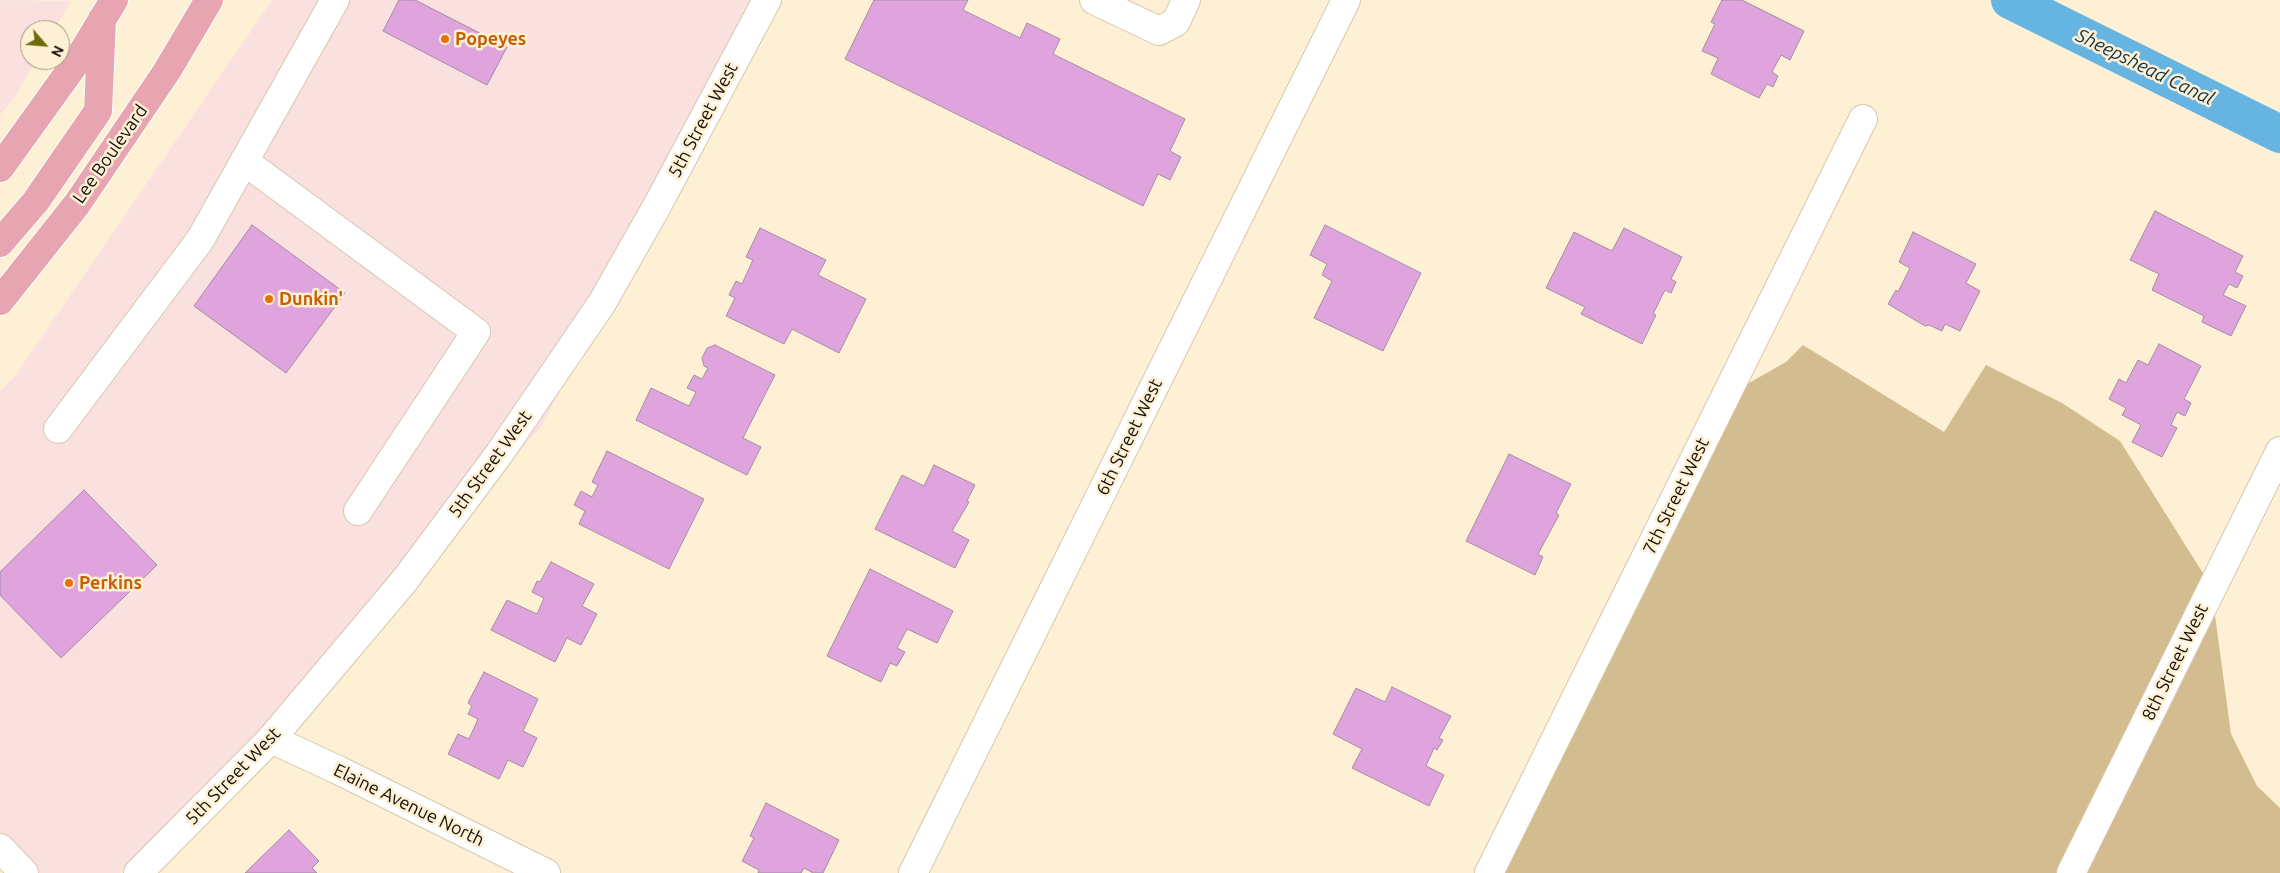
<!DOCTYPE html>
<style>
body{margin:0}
#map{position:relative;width:2280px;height:873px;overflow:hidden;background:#fef0d4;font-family:Ubuntu,sans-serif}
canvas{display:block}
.north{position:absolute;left:20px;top:20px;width:50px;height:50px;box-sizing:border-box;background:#fef0d4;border:1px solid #a19682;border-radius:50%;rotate:117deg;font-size:14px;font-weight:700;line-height:20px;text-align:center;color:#151007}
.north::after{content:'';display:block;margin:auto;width:18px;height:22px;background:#6f6b08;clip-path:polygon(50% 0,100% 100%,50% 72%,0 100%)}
</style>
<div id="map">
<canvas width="2280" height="873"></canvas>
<div class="north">N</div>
</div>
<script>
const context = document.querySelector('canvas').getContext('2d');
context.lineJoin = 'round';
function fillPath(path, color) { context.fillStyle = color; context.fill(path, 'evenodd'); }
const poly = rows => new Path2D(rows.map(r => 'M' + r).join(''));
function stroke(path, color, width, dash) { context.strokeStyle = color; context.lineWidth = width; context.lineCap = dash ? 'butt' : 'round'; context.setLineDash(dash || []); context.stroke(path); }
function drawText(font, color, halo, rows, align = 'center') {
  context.font = font + ' Ubuntu,sans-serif'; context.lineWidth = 5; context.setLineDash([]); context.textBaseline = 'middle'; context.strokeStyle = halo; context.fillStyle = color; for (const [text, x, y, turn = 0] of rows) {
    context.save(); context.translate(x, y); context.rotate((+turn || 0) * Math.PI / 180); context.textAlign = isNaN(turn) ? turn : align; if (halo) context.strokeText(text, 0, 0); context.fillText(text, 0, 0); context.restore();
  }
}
const commercial = poly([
 [0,0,71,1,54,30,30,30,30,60,36,60,16,95,0,115],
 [272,0,761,0,541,427,227,786,120,873,19,873,0,850,0,391,15,376]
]);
const green = poly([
 [1803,345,1944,432,1986,365,2062,403,2120,441,2211,586,2231,734,2257,786,2280,808,2280,873,1487,873,1726,396,1786,362]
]);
const canal = poly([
 [2010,0,2280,134]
]);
const building = poly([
 [399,0,415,0,507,47,487,85,383,31,399,0],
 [874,0,968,0,963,10,1020,38,1027,23,1060,39,1053,54,1185,119,1170,151,1181,157,1170,180,1158,174,1143,206,845,59,874,0],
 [1722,0,1742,0,1804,31,1790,60,1781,55,1772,72,1778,76,1773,87,1767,84,1759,98,1711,74,1718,58,1702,51,1715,24,1711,22,1722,0],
 [2155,211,2243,256,2235,272,2243,276,2237,288,2229,284,2223,295,2246,306,2231,336,2202,322,2204,316,2152,290,2159,274,2130,260,2155,211],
 [252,225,345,293,286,373,194,306,252,225],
 [1325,225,1421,273,1383,351,1314,318,1332,281,1322,275,1327,264,1310,255,1325,225],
 [760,228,826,260,818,275,866,299,839,353,792,329,784,344,726,316,735,298,729,295,736,281,742,284,753,260,746,257,760,228],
 [1624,228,1682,257,1671,279,1676,282,1671,293,1665,290,1653,314,1656,315,1642,344,1581,314,1585,307,1546,288,1574,232,1612,251,1624,228],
 [1913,232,1976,264,1966,283,1980,291,1960,331,1945,324,1942,331,1929,325,1925,326,1888,304,1896,290,1898,292,1910,268,1899,262,1913,232],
 [2159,344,2201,366,2184,399,2191,403,2185,416,2177,412,2171,425,2177,428,2162,457,2132,442,2141,425,2122,415,2126,408,2109,399,2119,379,2126,383,2138,360,2148,365,2159,344],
 [715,345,775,375,743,438,761,447,747,475,636,420,651,388,689,406,696,392,687,388,694,375,702,379,708,368,704,366,702,358,707,348,715,345],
 [607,451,704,499,669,569,579,524,585,511,574,505,581,491,592,497,598,485,592,482,607,451],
 [1509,454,1571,484,1556,513,1559,515,1538,554,1543,557,1535,575,1466,541,1509,454],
 [934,465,975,485,967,501,969,502,952,531,969,540,955,568,875,529,902,475,924,486,934,465],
 [84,490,157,565,61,658,0,595,0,572,84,490],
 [551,562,594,584,582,606,597,614,581,645,567,638,555,662,491,630,507,600,537,614,544,598,532,592,537,581,540,582,551,562],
 [870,569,953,611,937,643,907,629,897,648,905,652,897,666,890,663,881,682,827,656,870,569],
 [484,672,538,699,523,731,537,738,523,767,508,760,499,779,448,754,458,734,469,739,478,719,468,714,472,706,468,703,484,672],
 [1392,687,1451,716,1439,738,1443,740,1437,750,1434,748,1426,766,1444,775,1429,806,1352,768,1362,749,1333,734,1356,688,1385,702,1392,687],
 [766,803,839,840,823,873,813,873,804,868,801,873,758,873,759,870,742,861,754,838,750,836,766,803],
 [289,830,319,861,312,868,317,873,245,873,289,830]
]);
const minor = poly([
 [1094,0,1159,31,1176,22,1186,0],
 [244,161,476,332,358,511],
 [58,429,200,240,335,0],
 [271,739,338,770,546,873],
 [0,848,24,873],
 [138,873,271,739,405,580,499,454,602,303,657,206,767,0],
 [913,873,1346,0],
 [1489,873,1863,119],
 [2071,873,2280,451]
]);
const major = poly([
 [0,168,77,61,114,0],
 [0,243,36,201,98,111,102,19],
 [0,301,77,204,167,71,209,0]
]);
const markers = [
 [445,39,5,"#e8710a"],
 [269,299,5,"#e8710a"],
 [69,583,5,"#e8710a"]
];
const foodNames = [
 ["Popeyes",455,39],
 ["Dunkin'",279,299],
 ["Perkins",79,583]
];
const streetNames = [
 ["5th Street West",703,120,-62],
 ["Lee Boulevard",110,154,-55],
 ["6th Street West",1129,437,-64],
 ["5th Street West",490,464,-54],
 ["7th Street West",1676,496,-64],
 ["8th Street West",2175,662,-64],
 ["5th Street West",233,776,-46],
 ["Elaine Avenue North",409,805,26]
];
const waterNames = [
 ["Sheepshead Canal",2145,67,26]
];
fillPath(commercial, '#fbe0e0');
fillPath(green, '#d3bc8f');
stroke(canal, '#65b4e2', 38);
fillPath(building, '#dfa4de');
stroke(building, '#a38da2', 1);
stroke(minor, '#d6c8ac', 30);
stroke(major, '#fff', 30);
stroke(minor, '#fff', 28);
stroke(major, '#e6a5b1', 28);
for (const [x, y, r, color] of markers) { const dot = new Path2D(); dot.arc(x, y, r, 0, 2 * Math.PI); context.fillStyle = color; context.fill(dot); stroke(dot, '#fef0d4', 2); }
drawText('bold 18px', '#c56008', '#fef0d4', foodNames, 'left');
drawText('18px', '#151007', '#fef0d4', streetNames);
drawText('italic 19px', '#0e3245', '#fef0d4', waterNames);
</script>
